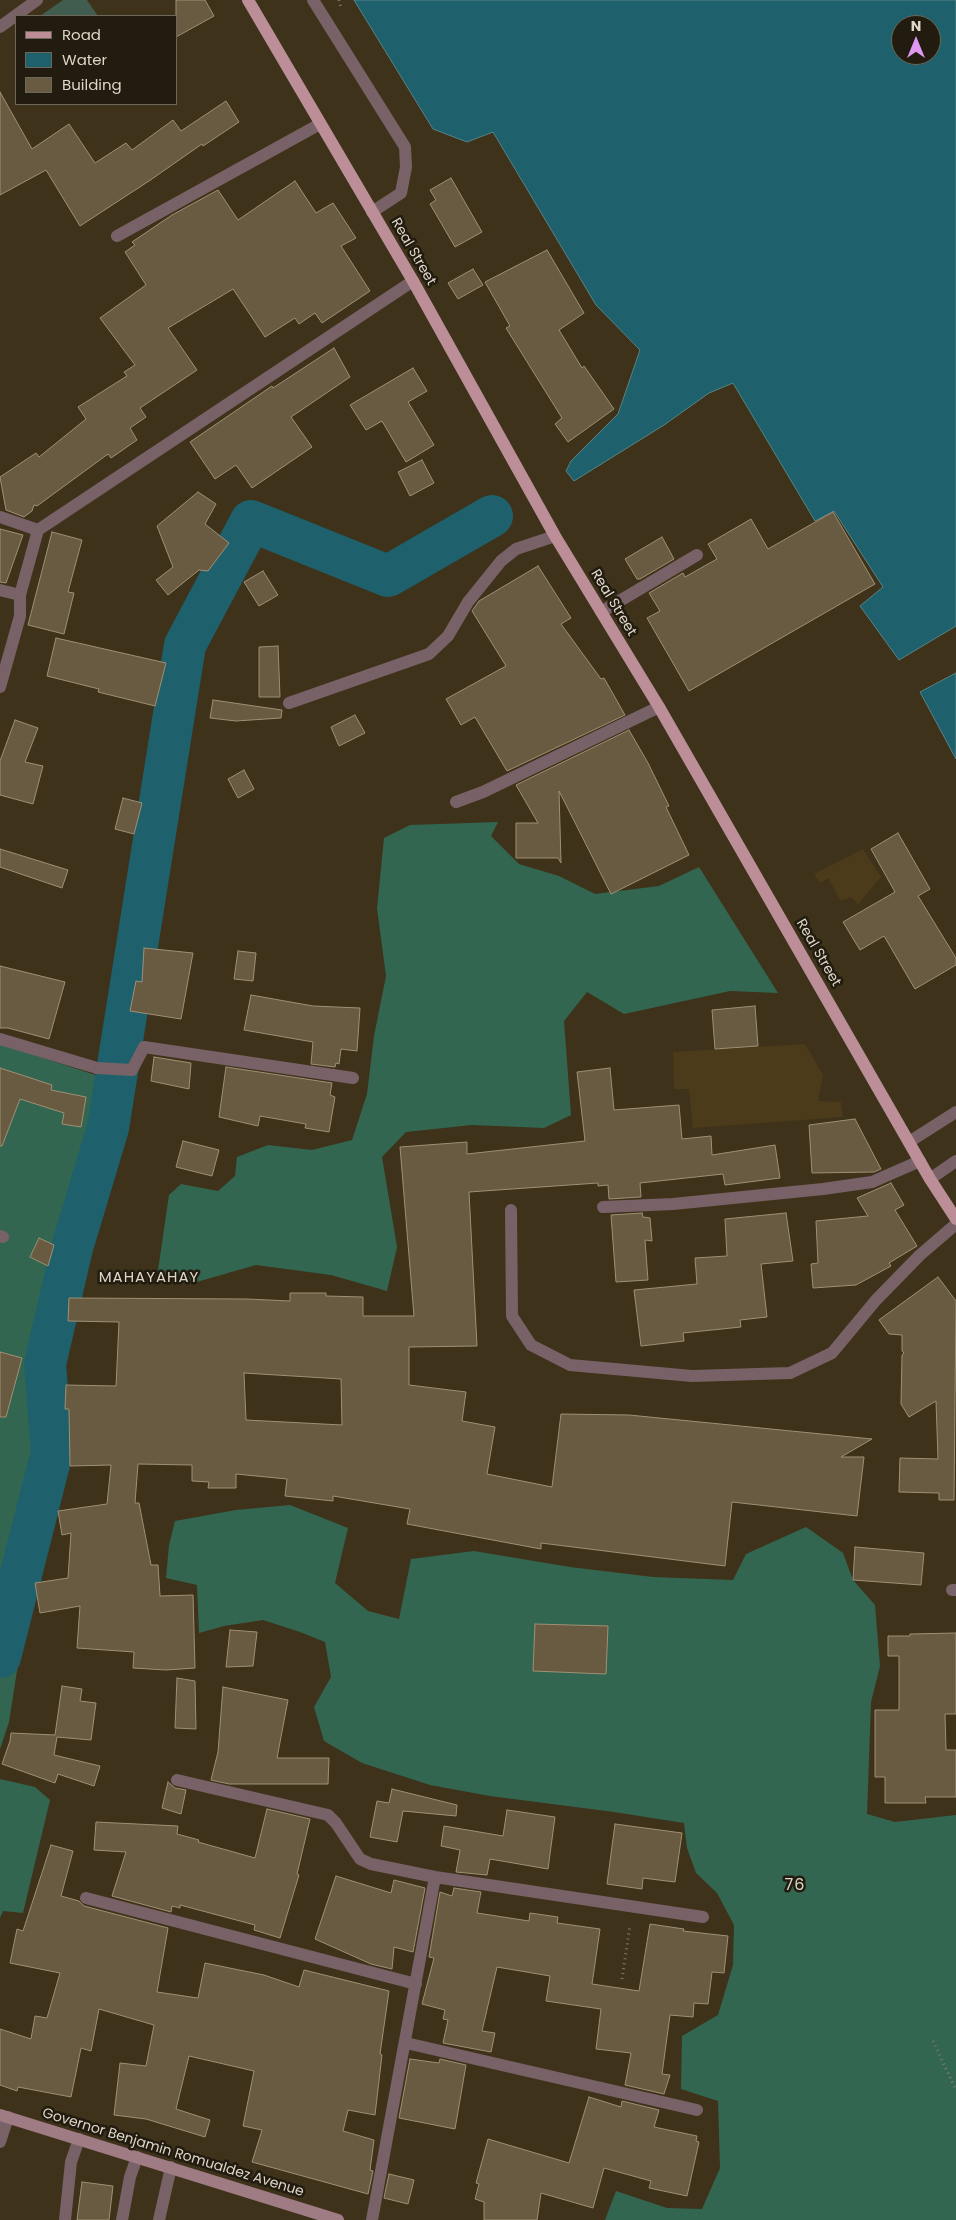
<!DOCTYPE html>
<style>
body{margin:0}
#map{position:relative;width:956px;height:2220px;overflow:hidden;background:#3f321a;font-family:Poppins,sans-serif}
canvas{display:block}
.legend{position:absolute;left:15px;top:15px;width:162px;height:90px;box-sizing:border-box;background:#211b10;border:1px solid #6d665a;margin:0;padding:6px 9px;list-style:none;font-size:15px;color:#ded7c8}
.legend li{display:flex;align-items:center;gap:10px;height:25px}
.legend b{width:25px;border:1px solid #6d665a}
.north{position:absolute;left:891px;top:15px;width:50px;height:50px;box-sizing:border-box;background:#211b10;border:1px solid #6d665a;border-radius:50%;rotate:0deg;font-size:14px;font-weight:700;line-height:20px;text-align:center;color:#ded7c8}
.north::after{content:'';display:block;margin:auto;width:18px;height:22px;background:#de98f2;clip-path:polygon(50% 0,100% 100%,50% 72%,0 100%)}
</style>
<div id="map">
<canvas width="956" height="2220"></canvas>
<ul class="legend">
<li><b style="height:6px;background:#bc8f98"></b>Road</li>
<li><b style="height:14px;background:#1e606b"></b>Water</li>
<li><b style="height:14px;background:#695b41"></b>Building</li>
</ul>
<div class="north">N</div>
</div>
<script>
const context = document.querySelector('canvas').getContext('2d');
context.lineJoin = 'round';
function fillPath(path, color) { context.fillStyle = color; context.fill(path, 'evenodd'); }
const poly = rows => new Path2D(rows.map(r => 'M' + r).join(''));
function stroke(path, color, width, dash) { context.strokeStyle = color; context.lineWidth = width; context.lineCap = dash ? 'butt' : 'round'; context.setLineDash(dash || []); context.stroke(path); }
function drawText(font, color, halo, rows, align = 'center') {
  context.font = font + ' Poppins,sans-serif'; context.lineWidth = 5; context.setLineDash([]); context.textBaseline = 'middle'; context.strokeStyle = halo; context.fillStyle = color; for (const [text, x, y, turn = 0] of rows) {
    context.save(); context.translate(x, y); context.rotate((+turn || 0) * Math.PI / 180); context.textAlign = isNaN(turn) ? turn : align; if (halo) context.strokeText(text, 0, 0); context.fillText(text, 0, 0); context.restore();
  }
}
const built = poly([
 [863,849,881,877,858,904,851,897,841,901,828,878,820,883,814,874],
 [805,1044,823,1075,818,1101,841,1102,843,1117,693,1128,689,1089,674,1089,673,1052]
]);
const green = poly([
 [63,0,87,0,98,16,40,16]
]);
const forest = poly([
 [498,822,491,836,519,864,559,876,595,894,659,886,699,867,778,993,730,991,624,1014,587,992,564,1021,571,1115,544,1128,472,1125,406,1132,382,1157,397,1247,387,1291,331,1275,256,1265,193,1283,157,1277,169,1195,181,1184,218,1191,235,1176,237,1157,268,1145,312,1150,352,1140,367,1094,374,1036,386,976,377,908,384,838,410,825],
 [0,1044,111,1080,108,1128,72,1248,64,1295,54,1332,52,1371,62,1448,26,1613,9,1722,0,1749],
 [290,1505,348,1528,335,1583,368,1611,399,1619,411,1559,474,1551,570,1567,653,1577,733,1580,746,1554,806,1527,843,1553,853,1580,875,1605,880,1666,871,1702,867,1814,895,1822,956,1815,956,2220,605,2220,616,2191,667,2208,702,2209,720,2168,718,2101,681,2089,682,2036,718,2015,733,1965,734,1925,717,1893,696,1873,687,1848,684,1823,614,1812,490,1796,430,1785,362,1763,324,1741,314,1707,331,1677,325,1642,300,1632,263,1620,224,1626,199,1633,197,1585,166,1578,169,1545,175,1521,236,1510],
 [0,1779,35,1787,50,1800,23,1913,3,1911,0,1918]
]);
const water = poly([
 [354,0,956,0,956,626,899,660,860,606,883,587,834,511,815,521,733,383,709,393,664,425,574,481,566,471,571,461,618,414,640,350,596,305,493,132,467,142,433,129,354,0],
 [901,25,931,25,931,55,901,55,901,25],
 [956,673,956,759,920,692,956,673]
]);
const river = poly([
 [0,1657,52,1452,45,1364,72,1248,108,1128,185,645,251,521,388,576,492,516]
]);
const building = poly([
 [176,0,205,0,214,16,176,37,176,0],
 [0,92,32,149,69,124,95,163,126,143,132,150,173,120,181,131,226,101,239,122,203,146,202,144,149,181,80,226,46,170,0,195,0,92],
 [451,178,482,232,455,247,430,204,436,200,430,190,451,178],
 [295,181,316,213,333,203,356,238,341,246,370,291,322,323,315,313,299,324,295,318,265,337,233,289,168,328,197,370,140,408,146,417,130,428,137,440,111,458,108,454,37,506,34,505,32,511,24,517,6,510,0,477,36,453,39,457,86,419,78,407,127,376,124,372,135,365,100,318,146,285,125,252,135,245,132,242,172,215,218,190,238,220,295,181],
 [547,250,584,313,559,330,582,368,584,366,614,409,568,442,555,424,562,418,506,328,510,326,485,282,547,250],
 [473,269,483,285,458,299,448,283,473,269],
 [334,348,350,377,291,417,312,447,252,488,236,465,215,479,190,442,272,386,273,388,334,348],
 [413,368,427,391,408,402,434,445,406,462,382,421,366,430,350,405,413,368],
 [422,460,434,483,410,496,398,472,422,460],
 [198,492,216,504,205,524,229,543,208,571,199,570,168,595,156,580,173,567,157,526,198,492],
 [833,512,875,584,689,691,647,618,660,611,649,593,683,573,685,577,717,559,708,544,751,519,768,549,833,512],
 [0,529,23,535,6,583,0,582,0,529],
 [52,532,82,540,68,592,74,593,64,634,28,625,52,532],
 [662,537,674,559,640,579,637,579,625,559,662,537],
 [538,566,571,618,561,624,601,679,604,678,625,715,507,771,475,717,461,725,446,699,506,666,472,611,479,601,538,566],
 [263,571,278,595,259,606,244,582,263,571],
 [56,638,166,663,155,706,98,692,99,689,47,676,56,638],
 [278,646,280,697,259,697,259,647,278,646],
 [213,700,282,710,281,718,236,721,210,718,213,700],
 [355,715,365,733,339,746,331,727,355,715],
 [15,720,38,728,25,762,43,766,33,804,0,795,0,761,15,720],
 [629,730,648,763,669,806,666,807,689,855,611,894,559,791,561,863,558,858,516,858,516,823,538,823,516,785,629,730],
 [244,770,254,789,238,798,228,779,244,770],
 [123,798,142,803,134,834,115,829,123,798],
 [898,833,930,889,918,896,956,958,956,965,915,989,884,936,860,950,843,922,895,892,871,849,898,833],
 [0,849,68,870,62,888,0,867,0,849],
 [144,948,193,953,181,1019,130,1011,136,981,142,982,144,948],
 [238,951,256,953,253,981,234,979,238,951],
 [0,966,65,982,49,1039,8,1028,0,1028,0,966],
 [251,995,313,1006,360,1008,357,1051,341,1049,339,1064,336,1063,335,1067,311,1064,313,1042,244,1030,251,995],
 [755,1006,758,1046,715,1049,712,1010,755,1006],
 [154,1057,191,1063,189,1089,151,1081,154,1057],
 [226,1067,332,1083,330,1095,335,1097,329,1132,305,1128,306,1124,260,1116,258,1126,219,1117,226,1067],
 [0,1068,52,1085,51,1090,86,1097,81,1127,62,1124,64,1113,20,1099,2,1146,0,1146,0,1068],
 [610,1068,614,1110,679,1105,682,1139,711,1136,712,1155,775,1145,780,1178,725,1185,723,1174,640,1183,641,1197,609,1199,608,1185,598,1186,598,1183,469,1192,477,1346,409,1347,409,1385,466,1392,462,1421,495,1427,487,1474,552,1487,561,1414,629,1415,872,1439,841,1457,864,1457,857,1516,732,1502,725,1566,541,1543,541,1549,407,1524,410,1509,333,1496,333,1501,285,1496,287,1479,236,1474,236,1488,208,1488,209,1482,192,1481,192,1465,138,1464,135,1503,139,1503,151,1565,158,1565,160,1596,193,1595,195,1668,166,1670,133,1668,134,1652,77,1648,80,1606,40,1613,35,1583,68,1578,71,1533,62,1535,58,1511,107,1504,111,1465,70,1466,69,1409,65,1409,66,1385,116,1386,119,1322,68,1321,69,1298,247,1299,290,1301,290,1293,326,1293,326,1296,363,1297,363,1316,414,1316,400,1147,467,1142,467,1154,585,1141,577,1072,610,1068],
 [244,1373,341,1379,342,1425,246,1420,244,1373],
 [855,1119,881,1169,874,1172,812,1173,809,1125,855,1119],
 [183,1141,219,1150,212,1176,176,1167,183,1141],
 [891,1183,904,1205,895,1210,917,1246,889,1263,891,1266,856,1285,813,1288,811,1264,818,1263,816,1221,868,1216,857,1198,891,1183],
 [642,1213,643,1217,650,1218,652,1241,645,1240,648,1280,616,1282,611,1215,642,1213],
 [786,1213,793,1261,761,1264,767,1317,740,1320,741,1327,683,1333,684,1341,641,1346,634,1290,697,1284,695,1258,727,1256,725,1219,786,1213],
 [39,1238,54,1245,48,1266,30,1257,39,1238],
 [938,1277,956,1301,954,1500,939,1500,939,1493,899,1492,900,1458,938,1459,936,1401,909,1417,901,1404,902,1355,904,1353,902,1351,902,1335,889,1334,879,1320,938,1277],
 [0,1352,22,1358,6,1417,0,1417,0,1352],
 [855,1547,924,1553,921,1585,853,1580,855,1547],
 [535,1624,608,1626,606,1674,533,1671,535,1624],
 [230,1630,257,1632,253,1666,226,1667,230,1630],
 [956,1633,956,1714,945,1714,946,1750,956,1750,956,1797,925,1797,926,1803,885,1803,885,1777,875,1777,875,1710,899,1710,899,1656,888,1656,888,1636,910,1636,910,1634,956,1633],
 [177,1678,195,1681,196,1729,175,1728,177,1678],
 [62,1686,82,1689,80,1701,96,1703,91,1740,57,1737,54,1755,100,1766,94,1786,58,1774,55,1783,2,1764,10,1741,11,1733,55,1735,62,1686],
 [223,1687,288,1700,277,1758,329,1758,328,1784,229,1784,211,1780,218,1752,223,1687],
 [168,1782,175,1788,186,1790,181,1814,162,1808,168,1782],
 [392,1789,457,1805,456,1816,403,1811,397,1842,370,1837,377,1801,389,1803,392,1789],
 [267,1809,310,1819,297,1874,299,1875,280,1938,254,1930,255,1925,180,1905,180,1908,172,1906,171,1912,112,1896,126,1852,94,1850,96,1822,178,1826,177,1834,199,1840,198,1842,255,1858,267,1809],
 [507,1810,555,1817,548,1869,490,1859,487,1875,456,1872,460,1850,441,1846,444,1826,503,1836,507,1810],
 [615,1824,682,1833,675,1882,643,1878,642,1889,607,1884,615,1824],
 [51,1845,73,1851,61,1896,79,1901,84,1906,168,1928,157,1992,198,1998,205,1963,264,1975,299,1987,304,1970,389,1991,380,2054,382,2055,375,2115,348,2110,343,2131,374,2140,370,2170,373,2171,368,2194,252,2162,262,2130,243,2126,254,2071,189,2056,176,2109,210,2120,205,2137,146,2119,114,2115,120,2063,146,2066,154,2025,99,2009,91,2051,81,2048,71,2097,18,2087,17,2091,0,2085,0,2029,31,2039,35,2016,47,2018,60,1973,10,1963,17,1929,23,1931,51,1845],
 [336,1876,391,1893,394,1880,425,1888,413,1952,394,1947,392,1969,371,1964,315,1939,336,1876],
 [454,1888,481,1892,477,1913,529,1921,530,1913,558,1917,557,1923,600,1929,592,1984,639,1991,650,1924,684,1929,683,1931,728,1936,724,1973,712,1972,708,2004,694,2003,693,2017,670,2015,662,2074,670,2075,664,2094,625,2085,631,2053,596,2049,601,2009,546,2001,550,1976,497,1967,482,2031,495,2033,491,2052,443,2043,448,2020,443,2019,445,2010,422,2004,434,1958,429,1957,440,1892,452,1896,454,1888],
 [410,2059,439,2063,440,2059,466,2065,455,2129,399,2118,410,2059],
 [589,2097,621,2107,622,2101,659,2110,654,2127,697,2136,696,2141,699,2142,687,2196,649,2188,651,2181,604,2168,593,2208,541,2193,537,2220,484,2220,484,2202,475,2199,479,2184,476,2183,488,2139,569,2163,589,2097],
 [389,2174,414,2180,408,2204,384,2198,389,2174],
 [82,2182,113,2186,109,2220,77,2220,82,2182]
]);
const path = poly([
 [339,0,341,8],
 [622,1979,630,1925],
 [933,2041,956,2090]
]);
const service = poly([
 [313,0,405,147,406,167,401,193,372,212],
 [0,517,38,530],
 [0,590,20,595],
 [601,612,697,555],
 [456,802,483,792,659,707],
 [97,1068,132,1070,144,1047,353,1078],
 [909,1142,956,1112],
 [930,1179,956,1161],
 [511,1210,512,1316,531,1345,570,1365,692,1376,790,1373,832,1353,876,1300,920,1255,956,1224],
 [952,1590,956,1590],
 [0,2142,8,2117],
 [65,2220,71,2162,79,2139],
 [122,2220,130,2177,137,2157]
]);
const minor = poly([
 [0,27,37,0],
 [117,236,320,124],
 [0,687,20,616,20,595,38,530,413,281],
 [289,703,429,654,448,636,468,602,501,561,516,549,555,536],
 [0,1039,97,1068],
 [603,1207,673,1204,823,1189,872,1182,920,1161],
 [0,1236,3,1237],
 [177,1780,328,1815,336,1823,360,1859,371,1864,435,1877,703,1917],
 [86,1898,416,1984],
 [406,2043,697,2110],
 [159,2220,171,2167],
 [372,2220,435,1877]
]);
const secondary = poly([
 [0,2115,338,2220]
]);
const primary = poly([
 [248,0,413,281,555,536,659,707,930,1179,956,1219]
]);
const streetNames = [
 ["Real Street",413,252,60],
 ["Real Street",613,603,59],
 ["Real Street",818,953,60],
 ["Governor Benjamin Romualdez Avenue",173,2153,17]
];
const neighbourhoodNames = [
 ["MAHAYAHAY",149,1278]
];
const quarterNames = [
 ["76",795,1886]
];
fillPath(built, '#4c3b1b');
fillPath(green, '#405d50');
fillPath(forest, '#336651');
fillPath(water, '#1e606b');
stroke(water, '#588487', 1);
stroke(river, '#1e606b', 42);
fillPath(building, '#695b41');
stroke(building, '#9f9075', 1);
stroke(path, '#857a66', 3, [1, 4]);
stroke(service, '#796267', 12);
stroke(minor, '#796267', 12);
stroke(secondary, '#9f7b83', 12);
stroke(primary, '#bc8f98', 12);
drawText('14px', '#ded7c8', '#211b10', streetNames);
context.letterSpacing = '1px';
drawText('15px', '#ded7c8', '#211b10', neighbourhoodNames);
context.letterSpacing = '0px';
context.letterSpacing = '1px';
drawText('16px', '#ded7c8', '#211b10', quarterNames);
context.letterSpacing = '0px';
</script>
